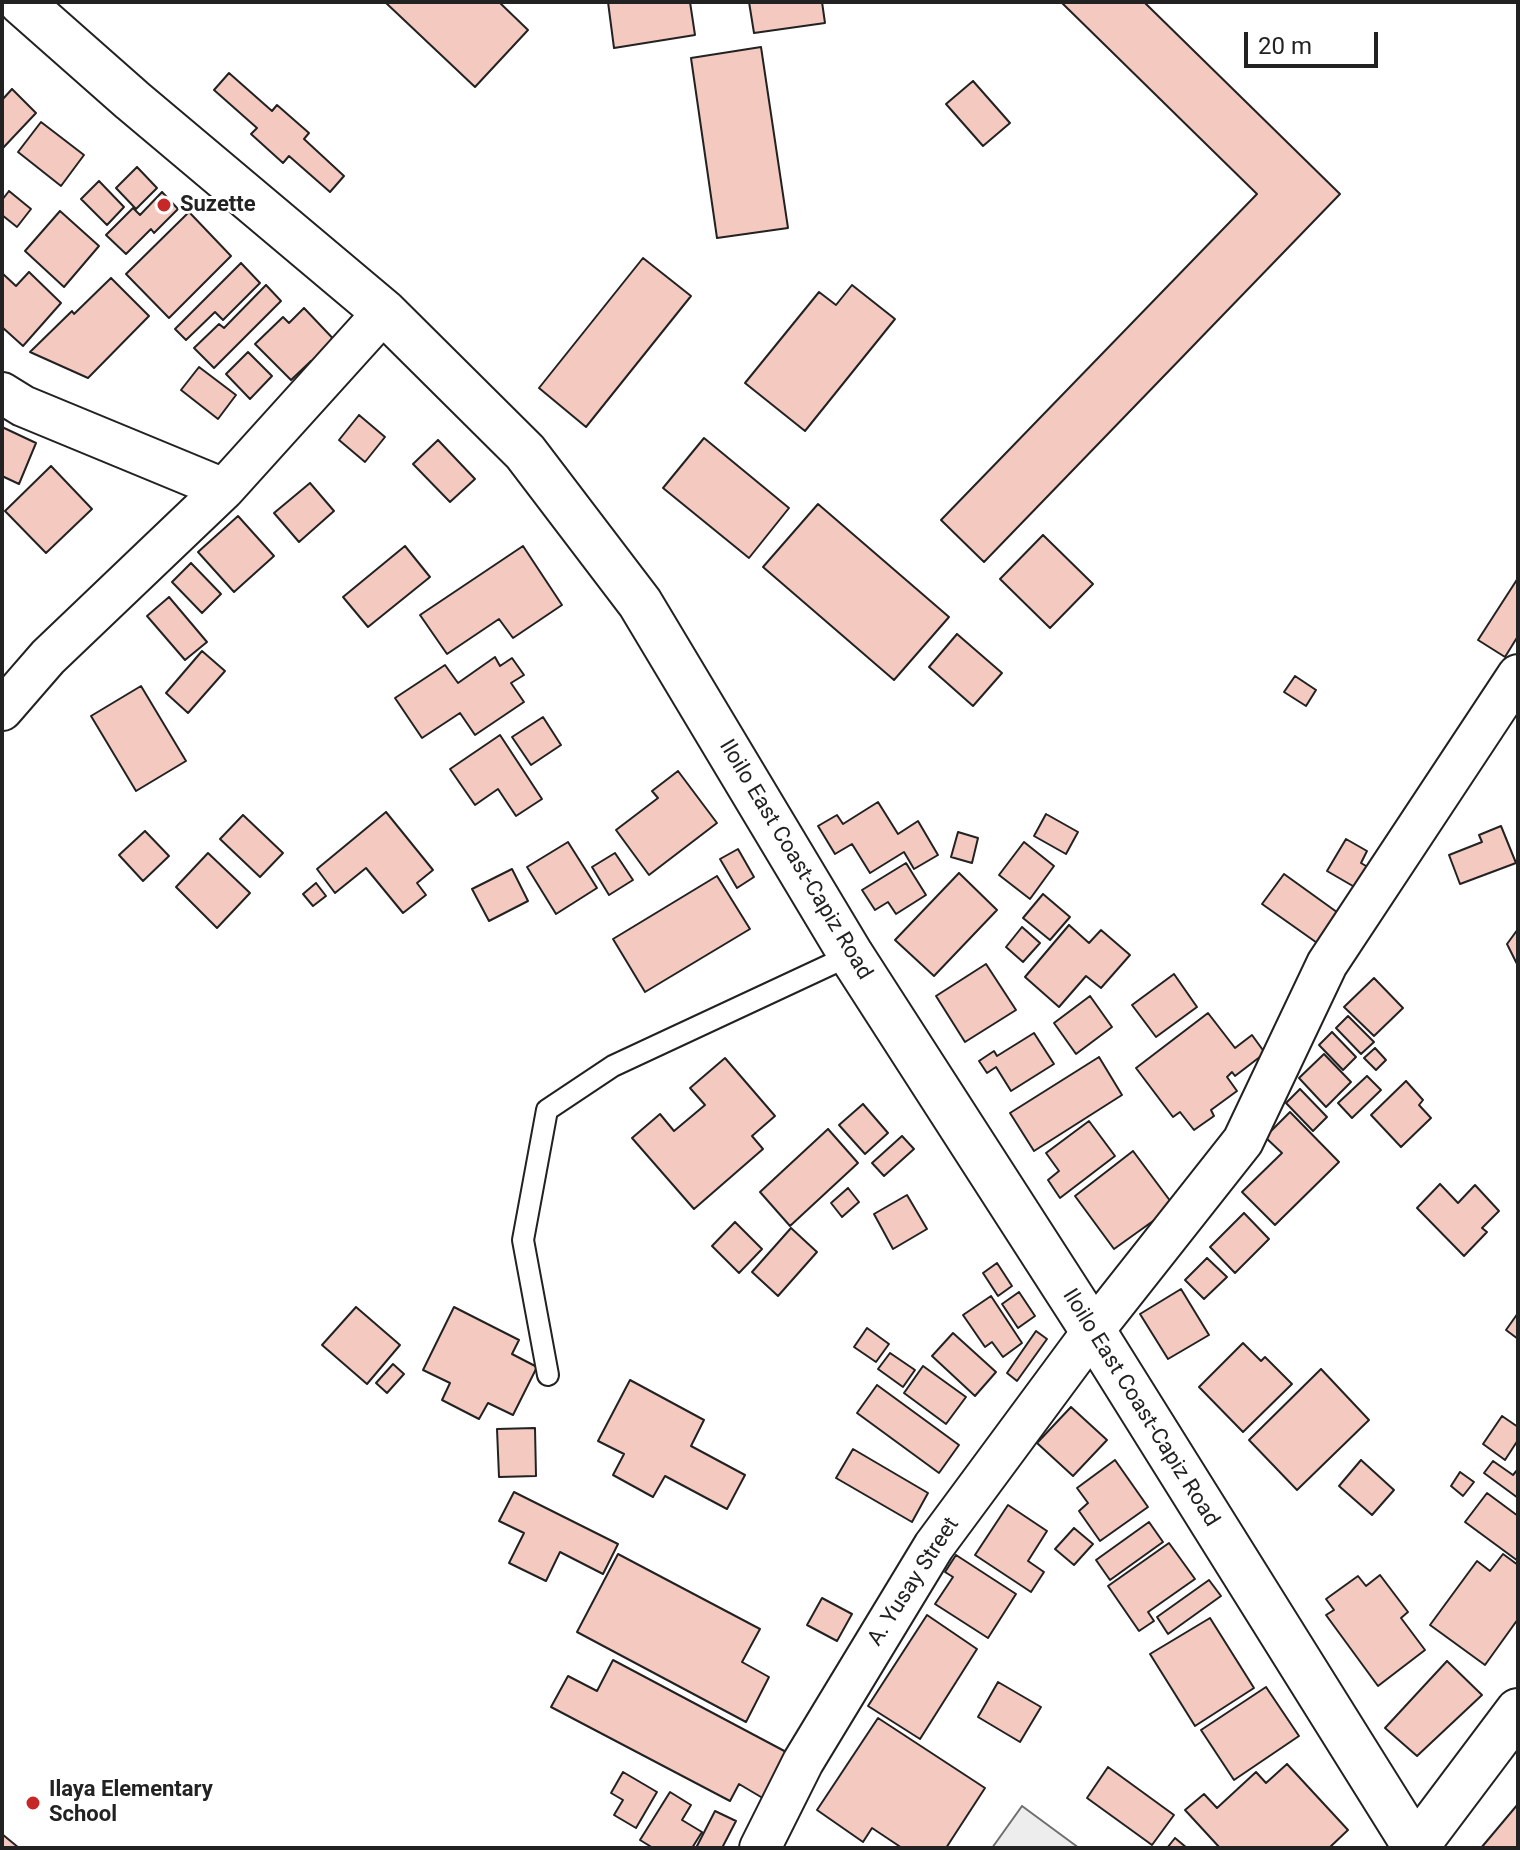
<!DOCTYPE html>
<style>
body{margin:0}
#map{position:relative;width:1520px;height:1850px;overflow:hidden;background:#fff;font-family:Roboto,sans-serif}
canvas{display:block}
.frame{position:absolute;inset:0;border:4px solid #222;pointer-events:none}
.scale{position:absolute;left:1244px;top:32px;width:134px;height:36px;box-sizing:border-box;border:4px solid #222;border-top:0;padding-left:10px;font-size:24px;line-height:28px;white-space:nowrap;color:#222;-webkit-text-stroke:6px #fff;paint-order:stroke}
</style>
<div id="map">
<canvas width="1520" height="1850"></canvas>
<div class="frame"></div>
<div class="scale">20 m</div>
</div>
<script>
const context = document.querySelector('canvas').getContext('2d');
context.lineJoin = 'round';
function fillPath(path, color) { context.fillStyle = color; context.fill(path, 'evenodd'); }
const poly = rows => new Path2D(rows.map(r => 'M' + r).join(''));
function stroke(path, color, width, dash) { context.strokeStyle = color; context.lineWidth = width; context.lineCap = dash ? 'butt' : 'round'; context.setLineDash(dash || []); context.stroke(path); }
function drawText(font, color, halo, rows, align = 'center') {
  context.font = font + ' Roboto,sans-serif'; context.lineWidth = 6; context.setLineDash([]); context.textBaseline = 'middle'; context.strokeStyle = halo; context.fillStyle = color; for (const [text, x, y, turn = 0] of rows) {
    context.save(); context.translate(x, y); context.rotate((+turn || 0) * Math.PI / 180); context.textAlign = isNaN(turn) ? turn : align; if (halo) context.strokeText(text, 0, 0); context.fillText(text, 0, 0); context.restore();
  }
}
const parking = poly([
 [1022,1806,1079,1848,992,1848,1022,1806]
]);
const building = poly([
 [385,2,499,2,528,30,475,87,385,2],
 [608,2,690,2,695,35,614,48,608,2],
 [749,2,822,2,825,23,754,33,749,2],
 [1061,2,1144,2,1340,194,984,562,941,520,1257,194,1061,2],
 [761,47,788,228,717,238,691,58,761,47],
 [229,73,272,111,277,105,309,133,304,139,344,176,330,192,289,156,283,163,251,134,257,128,214,90,229,73],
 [973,81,1010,123,983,146,946,104,973,81],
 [12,89,36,113,2,149,2,100,12,89],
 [41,122,84,155,61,186,18,152,41,122],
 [137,167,157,188,136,209,116,188,137,167],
 [99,181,124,207,107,225,81,199,99,181],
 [9,191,31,209,17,227,2,215,2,200,9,191],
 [162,192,178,209,154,233,151,229,126,254,106,235,133,208,140,215,162,192],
 [60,211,99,246,64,287,25,251,60,211],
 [189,212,231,256,169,318,126,274,189,212],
 [643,258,691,296,586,427,539,388,643,258],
 [241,263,260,283,223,320,215,312,186,340,175,329,241,263],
 [29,272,61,303,23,346,2,327,2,273,16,286,29,272],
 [111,278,149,316,88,378,30,352,72,311,74,314,111,278],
 [266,285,281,301,214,368,194,348,219,324,224,328,266,285],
 [852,285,895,319,805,431,745,383,819,292,836,305,852,285],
 [304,308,341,347,319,370,311,361,291,380,255,344,283,317,289,323,304,308],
 [248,352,272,376,250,399,226,374,248,352],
 [199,367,236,395,218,419,181,390,199,367],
 [359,415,385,437,365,462,339,440,359,415],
 [2,427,36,443,19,484,2,476,2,427],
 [704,438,789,508,749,558,663,488,704,438],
 [438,440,475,479,450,502,413,464,438,440],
 [51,466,92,509,46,553,5,511,51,466],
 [310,483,334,511,299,542,274,513,310,483],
 [818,504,949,617,894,680,763,567,818,504],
 [238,516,274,556,234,592,198,552,238,516],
 [1043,535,1093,584,1050,628,1000,579,1043,535],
 [405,546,430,577,368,627,343,597,405,546],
 [523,546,562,605,513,638,499,619,447,654,420,615,523,546],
 [191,563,221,594,202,613,172,582,191,563],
 [1518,578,1518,636,1505,657,1478,640,1518,578],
 [169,597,207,642,185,660,147,616,169,597],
 [957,634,1002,673,973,706,929,667,957,634],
 [202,651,225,671,188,713,166,693,202,651],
 [495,657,500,666,512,658,524,675,511,683,524,702,475,735,460,713,422,738,395,698,445,665,458,683,495,657],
 [1295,676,1316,690,1306,706,1284,692,1295,676],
 [141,686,186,761,136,791,91,716,141,686],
 [543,717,561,745,531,765,512,737,543,717],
 [500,735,542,799,516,816,498,789,475,805,450,769,500,735],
 [678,771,717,823,649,875,616,830,658,798,652,791,678,771],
 [878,802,898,834,918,821,938,855,914,869,904,852,870,873,852,844,835,854,818,826,837,815,843,824,878,802],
 [386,812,433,870,417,883,426,895,403,913,366,868,335,893,317,869,386,812],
 [1046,814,1078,832,1066,854,1034,836,1046,814],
 [243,815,283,853,260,877,220,839,243,815],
 [1501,826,1516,863,1460,884,1449,855,1482,842,1479,835,1501,826],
 [145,831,169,856,143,881,119,855,145,831],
 [958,832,978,838,972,863,951,857,958,832],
 [1346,839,1367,851,1361,863,1371,869,1358,889,1327,871,1346,839],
 [568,842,597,888,556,914,527,867,568,842],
 [1024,842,1054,866,1030,899,999,875,1024,842],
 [738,849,754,877,737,888,720,859,738,849],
 [208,853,250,893,217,928,176,887,208,853],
 [615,853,633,880,609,895,592,867,615,853],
 [906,863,926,895,896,914,888,902,875,910,862,890,906,863],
 [512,869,528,901,489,921,472,889,512,869],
 [959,873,997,910,934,976,895,940,959,873],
 [1284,874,1341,915,1320,945,1262,904,1284,874],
 [717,876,750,929,645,992,613,939,717,876],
 [316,883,326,896,313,906,303,894,316,883],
 [1043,894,1070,917,1050,940,1023,918,1043,894],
 [1069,925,1089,943,1101,930,1130,955,1101,988,1086,976,1059,1007,1025,977,1069,925],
 [1022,927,1040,943,1023,962,1006,947,1022,927],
 [1518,929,1518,966,1507,944,1518,929],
 [986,964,1016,1010,965,1042,936,996,986,964],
 [1174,974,1197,1007,1156,1037,1132,1005,1174,974],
 [1374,978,1403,1008,1374,1036,1344,1007,1374,978],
 [1090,996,1112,1027,1076,1054,1054,1023,1090,996],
 [1208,1013,1235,1048,1252,1035,1265,1053,1235,1076,1232,1072,1227,1077,1237,1091,1211,1110,1214,1116,1194,1130,1180,1112,1173,1117,1136,1068,1208,1013],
 [1348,1016,1374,1042,1361,1054,1336,1028,1348,1016],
 [1332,1032,1356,1057,1343,1070,1319,1045,1332,1032],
 [1034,1033,1054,1064,1011,1091,996,1067,987,1073,979,1061,994,1051,997,1056,1034,1033],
 [1375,1048,1386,1060,1376,1070,1364,1058,1375,1048],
 [1324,1054,1351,1082,1326,1107,1299,1078,1324,1054],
 [1099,1057,1122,1095,1034,1151,1010,1113,1099,1057],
 [725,1058,775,1116,752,1136,763,1149,694,1209,632,1138,660,1114,674,1131,705,1105,690,1088,725,1058],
 [1367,1076,1381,1090,1352,1118,1338,1103,1367,1076],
 [1406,1081,1423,1100,1419,1105,1431,1118,1401,1147,1371,1115,1406,1081],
 [1300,1089,1327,1117,1313,1131,1286,1103,1300,1089],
 [863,1104,888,1133,865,1154,839,1125,863,1104],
 [1290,1112,1339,1162,1275,1225,1242,1192,1282,1153,1265,1137,1290,1112],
 [1089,1121,1115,1156,1060,1198,1048,1180,1059,1171,1046,1153,1089,1121],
 [828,1129,858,1163,790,1226,760,1192,828,1129],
 [902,1136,914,1149,884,1176,872,1163,902,1136],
 [1133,1151,1174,1206,1114,1249,1075,1196,1133,1151],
 [1440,1184,1458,1203,1475,1185,1499,1211,1482,1228,1487,1232,1464,1256,1417,1208,1440,1184],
 [848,1188,859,1202,842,1217,831,1203,848,1188],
 [907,1195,927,1229,893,1249,874,1214,907,1195],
 [1244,1213,1269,1239,1235,1273,1210,1247,1244,1213],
 [735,1222,762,1249,739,1273,712,1246,735,1222],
 [791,1228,817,1252,778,1296,752,1272,791,1228],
 [1207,1258,1227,1277,1204,1299,1185,1280,1207,1258],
 [997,1263,1012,1286,998,1296,983,1273,997,1263],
 [1181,1289,1209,1335,1168,1359,1140,1314,1181,1289],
 [1019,1292,1035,1316,1018,1328,1002,1304,1019,1292],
 [991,1296,1022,1343,1003,1357,992,1342,985,1347,963,1315,991,1296],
 [356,1307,400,1345,367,1384,322,1345,356,1307],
 [454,1307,519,1340,512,1354,537,1367,513,1415,488,1403,479,1419,442,1400,450,1383,423,1370,454,1307],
 [1518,1313,1518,1339,1506,1330,1518,1313],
 [867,1328,889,1344,876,1362,854,1347,867,1328],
 [1036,1331,1047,1339,1017,1381,1007,1373,1036,1331],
 [953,1333,996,1372,975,1396,932,1356,953,1333],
 [1243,1343,1261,1361,1265,1357,1292,1384,1243,1432,1199,1387,1243,1343],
 [890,1353,915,1370,903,1387,878,1369,890,1353],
 [393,1364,404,1374,387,1393,376,1383,393,1364],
 [923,1366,966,1397,946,1424,904,1393,923,1366],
 [1321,1369,1369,1420,1297,1490,1249,1440,1321,1369],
 [630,1380,704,1420,691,1446,745,1475,727,1509,665,1476,653,1497,613,1475,624,1454,598,1441,630,1380],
 [877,1385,959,1445,939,1473,857,1413,877,1385],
 [1071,1407,1107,1440,1073,1476,1037,1443,1071,1407],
 [1502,1416,1518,1427,1518,1440,1505,1460,1483,1444,1502,1416],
 [535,1428,536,1476,499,1477,497,1429,535,1428],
 [853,1449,928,1493,912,1522,836,1478,853,1449],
 [1115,1460,1148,1507,1100,1541,1079,1511,1088,1503,1077,1488,1115,1460],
 [1361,1460,1394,1490,1372,1515,1339,1486,1361,1460],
 [1493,1461,1513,1475,1518,1469,1518,1498,1484,1473,1493,1461],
 [1460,1472,1474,1482,1463,1496,1451,1486,1460,1472],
 [514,1492,618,1544,603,1574,560,1552,546,1581,509,1563,524,1533,499,1521,514,1492],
 [1487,1493,1518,1516,1518,1561,1465,1522,1487,1493],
 [1008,1505,1047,1531,1028,1561,1044,1572,1031,1592,975,1555,1008,1505],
 [1149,1522,1163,1542,1110,1580,1096,1560,1149,1522],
 [1074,1528,1093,1544,1074,1565,1055,1549,1074,1528],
 [1169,1543,1195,1579,1148,1612,1154,1621,1139,1631,1108,1586,1169,1543],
 [618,1554,760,1629,742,1662,769,1677,746,1722,577,1632,618,1554],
 [1503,1554,1518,1565,1518,1619,1485,1665,1430,1625,1477,1561,1490,1571,1503,1554],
 [956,1555,1016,1594,988,1638,935,1604,953,1577,945,1572,956,1555],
 [1380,1575,1408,1612,1401,1618,1425,1650,1378,1686,1326,1615,1334,1610,1326,1599,1358,1576,1366,1586,1380,1575],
 [1209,1580,1221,1596,1168,1634,1157,1617,1209,1580],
 [822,1598,852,1614,837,1641,807,1625,822,1598],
 [927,1615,977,1649,920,1739,868,1706,927,1615],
 [1210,1618,1254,1688,1195,1726,1150,1654,1210,1618],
 [613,1660,790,1754,766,1800,739,1784,730,1801,551,1707,568,1676,597,1691,613,1660],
 [1447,1661,1482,1695,1417,1756,1385,1728,1447,1661],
 [998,1682,1041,1707,1020,1742,978,1717,998,1682],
 [1266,1687,1299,1736,1234,1780,1201,1730,1266,1687],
 [878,1718,985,1788,946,1848,902,1848,872,1828,863,1842,817,1810,878,1718],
 [1287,1764,1348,1830,1329,1848,1220,1848,1185,1810,1204,1794,1217,1808,1256,1772,1266,1783,1287,1764],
 [1108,1767,1174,1815,1152,1845,1087,1798,1108,1767],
 [623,1772,657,1792,636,1828,614,1815,623,1800,611,1793,623,1772],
 [670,1792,691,1805,682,1820,702,1832,692,1848,653,1848,640,1840,670,1792],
 [1518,1804,1518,1848,1481,1848,1518,1804],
 [715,1811,736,1821,722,1848,696,1848,715,1811],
 [2,1834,19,1848,2,1848,2,1834],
 [1175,1838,1187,1848,1167,1848,1175,1838]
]);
const service = poly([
 [548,1375,523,1240,547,1110,613,1066,851,955]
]);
const minor = poly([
 [2,393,23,406,224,489],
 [2,710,48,657,224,489,384,312],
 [760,1848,803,1762,934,1546,1093,1331,1243,1141,1327,964,1518,675]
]);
const tertiary = poly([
 [1415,1848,1518,1711]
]);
const primary = poly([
 [21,2,132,100,384,312,525,452,640,603,851,955,1093,1331,1416,1848]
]);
const markers = [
 [164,205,8,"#c62828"],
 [33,1803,8,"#c62828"]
];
const poiNames = [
 ["Suzette",180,205],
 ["Ilaya Elementary",49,1790],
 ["School",49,1815]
];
const streetNames = [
 ["Iloilo East Coast-Capiz Road",795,860,59],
 ["Iloilo East Coast-Capiz Road",1140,1408,58],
 ["A. Yusay Street",914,1582,-57]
];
fillPath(parking, '#ededed');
stroke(parking, '#6f6f6f', 2);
fillPath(building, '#f3c9c0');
stroke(building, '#222', 2);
stroke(service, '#222', 24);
stroke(minor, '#222', 44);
stroke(tertiary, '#222', 48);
stroke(primary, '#222', 48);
stroke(service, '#fff', 20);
stroke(minor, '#fff', 40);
stroke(tertiary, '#fff', 44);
stroke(primary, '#fff', 44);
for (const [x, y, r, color] of markers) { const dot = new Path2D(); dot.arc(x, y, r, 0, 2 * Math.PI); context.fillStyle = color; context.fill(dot); stroke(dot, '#fff', 3); }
drawText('bold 22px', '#222', '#fff', poiNames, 'left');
drawText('22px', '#222', '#fff', streetNames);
</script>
